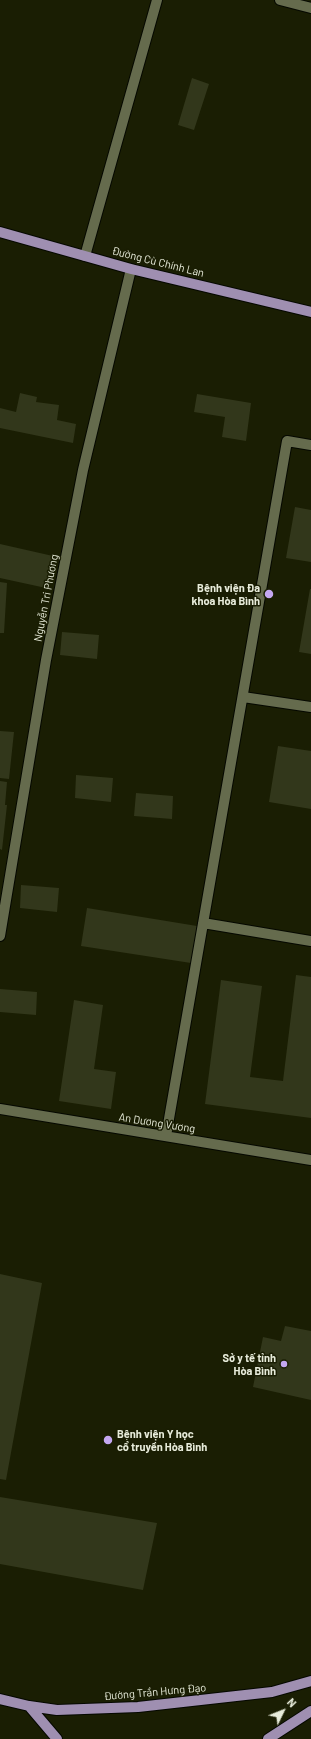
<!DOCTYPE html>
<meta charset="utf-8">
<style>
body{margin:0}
#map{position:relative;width:311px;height:1739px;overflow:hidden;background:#1a1e03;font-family:Barlow,sans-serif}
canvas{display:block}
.north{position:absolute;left:263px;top:1691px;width:40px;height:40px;-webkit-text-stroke:3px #1a1e03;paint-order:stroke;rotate:47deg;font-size:11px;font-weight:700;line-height:16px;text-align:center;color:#e8ecdb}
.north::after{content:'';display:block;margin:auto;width:14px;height:18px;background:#e8ecdb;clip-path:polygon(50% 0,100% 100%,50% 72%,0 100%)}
</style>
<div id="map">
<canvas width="311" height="1739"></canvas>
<div class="north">N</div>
</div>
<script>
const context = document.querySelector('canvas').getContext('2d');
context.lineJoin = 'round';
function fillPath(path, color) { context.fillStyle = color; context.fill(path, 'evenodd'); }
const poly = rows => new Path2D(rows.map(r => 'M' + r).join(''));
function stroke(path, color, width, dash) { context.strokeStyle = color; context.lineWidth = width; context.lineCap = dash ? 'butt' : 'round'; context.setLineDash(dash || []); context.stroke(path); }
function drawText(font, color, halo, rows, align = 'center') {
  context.font = font + ' Barlow,sans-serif'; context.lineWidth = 3; context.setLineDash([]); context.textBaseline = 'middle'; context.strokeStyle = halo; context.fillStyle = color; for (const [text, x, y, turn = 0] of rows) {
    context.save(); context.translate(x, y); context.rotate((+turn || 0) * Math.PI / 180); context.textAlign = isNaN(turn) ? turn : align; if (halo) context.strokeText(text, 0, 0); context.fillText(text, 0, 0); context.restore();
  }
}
const building = poly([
 [192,78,209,84,194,130,178,125],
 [20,393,37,397,36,402,59,405,57,420,76,424,73,443,0,428,0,408,16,412],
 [197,394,251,403,246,441,222,437,225,417,194,412],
 [295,507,311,510,311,562,286,558],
 [0,544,53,556,46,588,0,578],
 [0,582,7,583,4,633,0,633],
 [310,589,311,589,311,654,299,652],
 [62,632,99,635,97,659,60,655],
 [0,731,14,732,9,779,0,778],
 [278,746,311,751,311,809,269,802],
 [76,775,113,778,111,802,75,798],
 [0,781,7,782,5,805,7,805,2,850,0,849],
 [136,793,173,796,172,819,134,816],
 [21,885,59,888,57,912,20,908],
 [87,908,197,926,191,963,81,946],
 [296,975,311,977,311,1118,205,1104,221,980,262,986,250,1077,283,1081],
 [0,989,37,992,36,1015,0,1012],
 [74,1000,103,1005,94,1069,116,1072,111,1109,59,1101],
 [0,1274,42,1283,6,1480,0,1479],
 [285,1326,311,1331,311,1400,253,1387,263,1337,281,1341],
 [0,1497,157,1523,143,1590,0,1564]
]);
const minor = poly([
 [280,0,311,8],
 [85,256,157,0],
 [243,697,311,707],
 [203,923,311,941],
 [0,936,46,660,83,470,131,269],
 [0,1109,311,1160],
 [166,1136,287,441,311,445]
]);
const major = poly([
 [0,232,131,269,311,312],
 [0,1699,29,1706,57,1710,138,1707,272,1692,311,1681],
 [29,1706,57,1739],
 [268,1739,311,1711]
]);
const markers = [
 [269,594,5,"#c4a7f1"],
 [284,1364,4,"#c4a7f1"],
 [108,1440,5,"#c4a7f1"]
];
const streetNames = [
 ["Đường Cù Chính Lan",158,262,14],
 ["Nguyễn Tri Phương",46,598,-79],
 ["An Dương Vương",157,1123,9],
 ["Đường Trần Hưng Đạo",155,1692,-5]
];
const poiNames = [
 ["Bệnh viện Đa",260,588],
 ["khoa Hòa Bình",260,601],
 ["Sở y tế tỉnh",276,1358],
 ["Hòa Bình",276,1371],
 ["Bệnh viện Y học",117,1434,"left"],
 ["cổ truyền Hòa Bình",117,1447,"left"]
];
fillPath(building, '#32371b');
stroke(minor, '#050800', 12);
stroke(major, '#050800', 12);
stroke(minor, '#656b4d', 10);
stroke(major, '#9f8fb1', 10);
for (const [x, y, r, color] of markers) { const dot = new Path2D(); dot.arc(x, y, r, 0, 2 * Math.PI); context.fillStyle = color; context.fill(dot); stroke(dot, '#1a1e03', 1.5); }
drawText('11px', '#e8ecdb', '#1a1e03', streetNames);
drawText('bold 11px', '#e8ecdb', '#1a1e03', poiNames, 'right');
</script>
